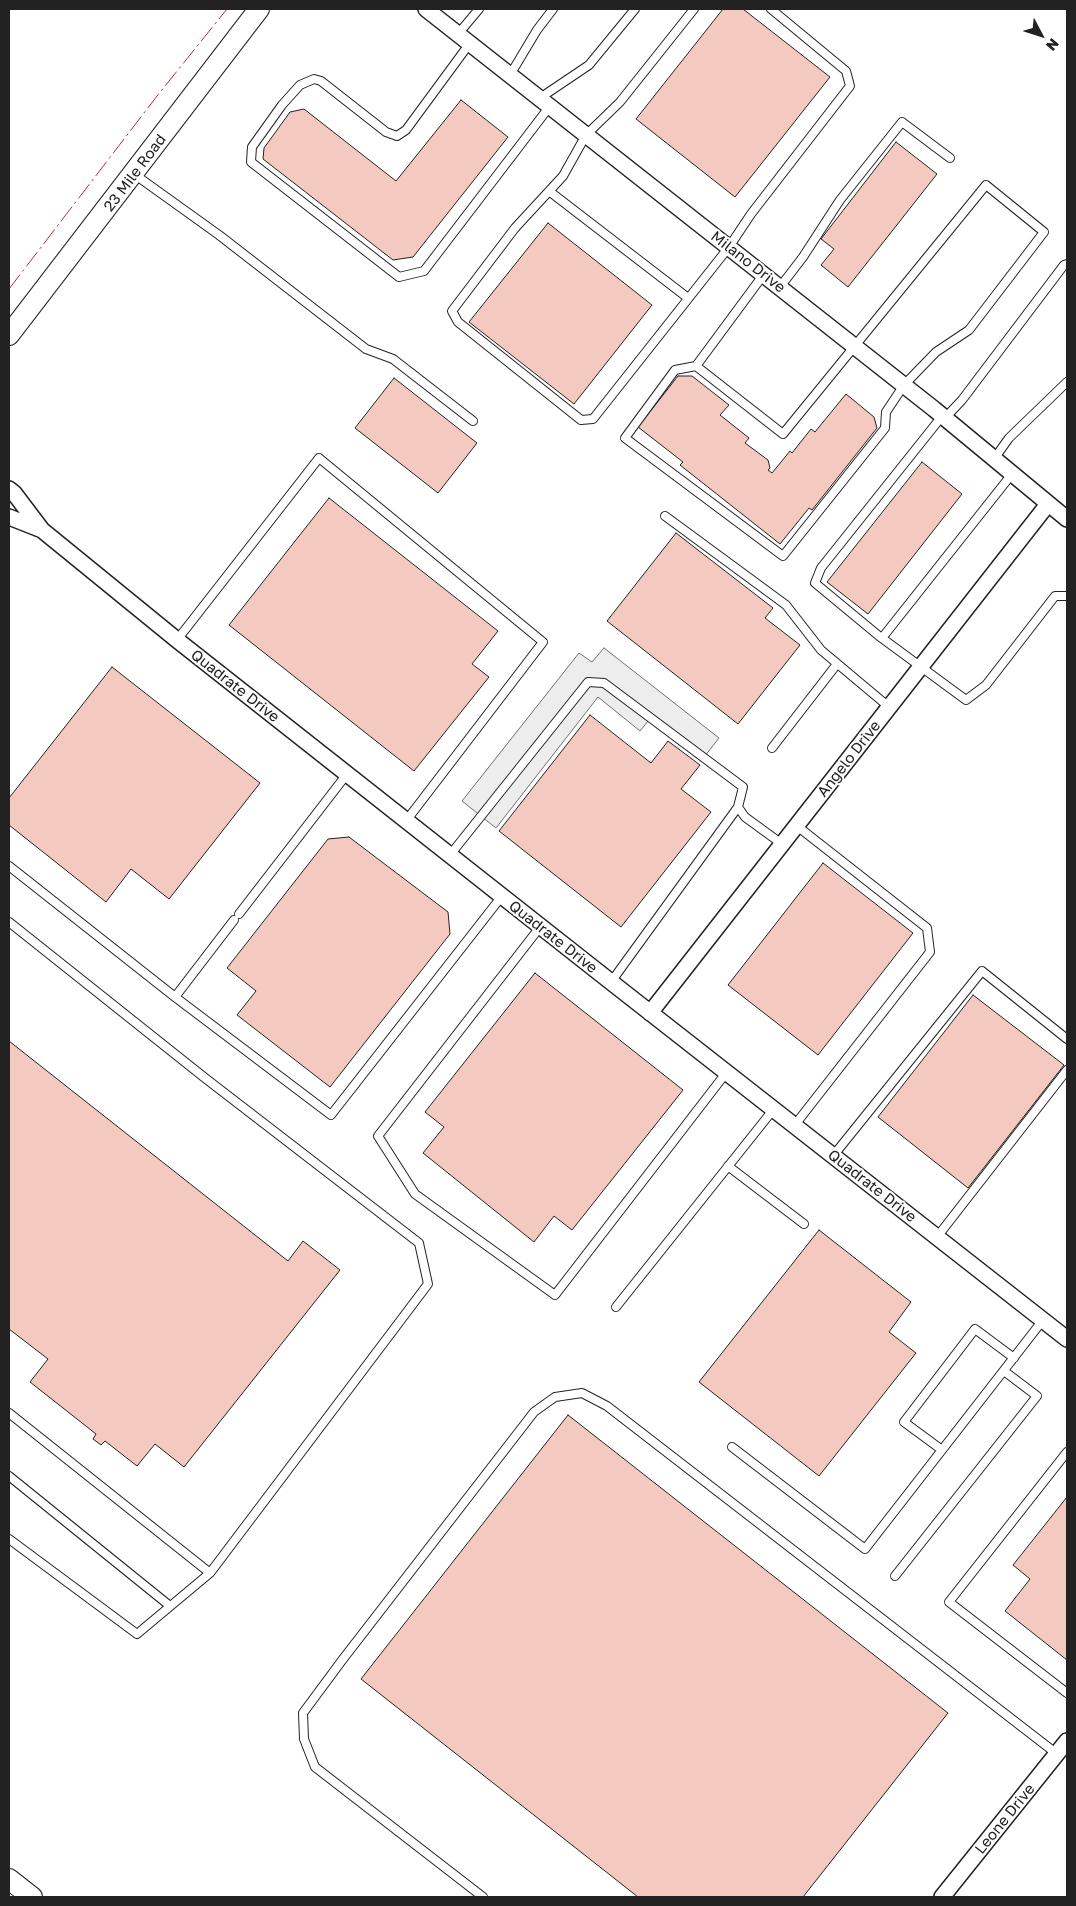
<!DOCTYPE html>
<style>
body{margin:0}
#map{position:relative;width:1076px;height:1906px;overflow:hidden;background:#fff;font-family:"Golos Text",sans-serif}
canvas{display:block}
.frame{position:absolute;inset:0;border:10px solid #222;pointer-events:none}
.north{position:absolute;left:1016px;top:10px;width:50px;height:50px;-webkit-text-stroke:4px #fff;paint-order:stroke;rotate:130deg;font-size:14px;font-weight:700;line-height:20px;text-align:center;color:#222}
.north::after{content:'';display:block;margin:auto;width:18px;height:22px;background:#222;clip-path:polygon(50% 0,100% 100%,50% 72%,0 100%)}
</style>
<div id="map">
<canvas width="1076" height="1906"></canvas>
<div class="frame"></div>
<div class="north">N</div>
</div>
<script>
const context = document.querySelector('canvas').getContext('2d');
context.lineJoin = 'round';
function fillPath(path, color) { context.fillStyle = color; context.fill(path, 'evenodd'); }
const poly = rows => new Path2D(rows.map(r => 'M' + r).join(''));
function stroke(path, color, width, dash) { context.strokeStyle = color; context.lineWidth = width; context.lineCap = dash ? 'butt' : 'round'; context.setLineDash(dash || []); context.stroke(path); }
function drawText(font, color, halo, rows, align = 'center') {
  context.font = font + ' "Golos Text",sans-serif'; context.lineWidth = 4; context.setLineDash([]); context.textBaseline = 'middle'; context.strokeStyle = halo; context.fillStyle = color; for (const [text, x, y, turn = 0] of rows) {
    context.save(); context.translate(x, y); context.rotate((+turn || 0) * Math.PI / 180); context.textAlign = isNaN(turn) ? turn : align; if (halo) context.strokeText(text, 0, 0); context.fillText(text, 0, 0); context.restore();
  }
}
const parking = poly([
 [604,648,719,738,701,761,649,720,640,731,598,697,496,828,462,801,579,653,592,662,604,648]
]);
const building = poly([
 [723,9,743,9,830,77,735,197,636,119,723,9],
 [461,100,508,137,413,257,393,260,263,159,264,148,290,112,304,109,396,181,461,100],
 [896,142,937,174,848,287,821,265,834,249,821,239,896,142],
 [548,223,652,305,574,404,469,322,548,223],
 [678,376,692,376,729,405,720,415,749,438,745,443,768,460,770,468,768,470,772,473,790,451,792,453,811,429,815,432,846,394,874,417,877,428,812,510,809,508,780,544,680,465,683,462,638,427,678,376],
 [394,378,477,443,438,493,355,428,394,378],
 [922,462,962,494,868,614,827,582,922,462],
 [329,498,498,631,472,664,489,677,414,771,229,625,329,498],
 [676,533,773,608,765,618,800,645,738,724,607,621,676,533],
 [112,667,260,783,169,899,131,869,106,902,9,825,9,798,112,667],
 [590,715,651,763,668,741,700,765,681,789,711,812,621,927,499,831,590,715],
 [349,837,448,912,450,934,330,1087,237,1015,256,991,227,968,328,839,349,837],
 [823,863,913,933,818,1055,728,985,823,863],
 [535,973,683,1090,572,1230,554,1216,534,1242,423,1153,444,1127,425,1112,535,973],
 [973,995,1064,1065,968,1188,878,1117,973,995],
 [9,1041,288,1261,303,1241,340,1270,184,1467,155,1444,137,1466,105,1441,101,1445,93,1439,96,1434,30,1382,48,1359,9,1329,9,1041],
 [819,1230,911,1302,889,1332,916,1353,819,1476,699,1382,819,1230],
 [568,1415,948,1713,803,1897,638,1897,361,1679,568,1415],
 [1067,1497,1067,1660,1005,1611,1030,1579,1013,1565,1067,1497]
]);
const lane = poly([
 [694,9,620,102,586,135,563,176,515,228,452,311,458,322,581,420,593,419,729,247,751,214,850,86,846,71,771,9],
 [458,34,479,9],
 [470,43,406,130,397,136,386,132,321,81,314,79,300,85,282,105,252,147,251,162,399,277,424,271,550,106],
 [510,75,537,30,553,9],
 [540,98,589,65,635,9],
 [134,174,219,235,366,349,393,359,473,421],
 [549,191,688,298],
 [780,287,803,257,840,200,902,122,950,158],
 [696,366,783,434,986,185,1044,232,969,330,936,352,904,385,886,412,885,428,783,556,625,438,675,370,696,366,764,274],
 [943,415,821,568,815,583,879,636,966,700,986,685,1055,596,1067,596],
 [945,418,962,400,1064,265,1067,264],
 [994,459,1009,438,1067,382],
 [665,516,786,605,821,650,889,707],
 [882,638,1012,474],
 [177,640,319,458,543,642,406,821],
 [772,748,837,664],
 [450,855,588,682,604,683,743,787,738,807,745,817,782,844],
 [9,866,175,997],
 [239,914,347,774],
 [234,920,175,997,331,1115,502,896],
 [9,922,205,1078,419,1243,428,1284,210,1573,137,1634,9,1539],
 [540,927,378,1136,415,1194,555,1295,726,1073],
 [611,982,738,807],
 [794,1126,930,952,927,928,797,826],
 [833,1156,982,971,1067,1039],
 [728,1166,804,1224],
 [937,1237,1067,1070],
 [616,1307,773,1110],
 [9,1413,210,1573],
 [732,1447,865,1549,1043,1320],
 [942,1450,904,1422,975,1329,1014,1358],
 [1067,1452,949,1602,1067,1693],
 [9,1476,170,1606],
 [895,1576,1037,1396,1004,1371],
 [483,1897,315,1767,304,1739,303,1713,343,1659,534,1412,555,1397,582,1393,607,1406,1057,1754]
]);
const street = poly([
 [426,9,934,409,1067,519],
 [9,489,14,493,42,530,9,517],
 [42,530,177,640,611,982,1067,1339],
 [650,1013,1048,504],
 [942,1897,1067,1741]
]);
const secondary = poly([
 [9,335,259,9],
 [9,1879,32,1897]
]);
const power = poly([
 [9,289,157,96,227,9]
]);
const streetNames = [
 ["23 Mile Road",135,173,-53],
 ["Milano Drive",748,262,38],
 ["Quadrate Drive",235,686,38],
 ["Angelo Drive",849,759,-52],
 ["Quadrate Drive",553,937,38],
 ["Quadrate Drive",872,1186,38],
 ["Leone Drive",1005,1819,-51]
];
fillPath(parking, '#ededed');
stroke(parking, '#6f6f6f', 1);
fillPath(building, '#f3c9c0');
stroke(building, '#222', 1);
stroke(lane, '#222', 10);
stroke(street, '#222', 18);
stroke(secondary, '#222', 22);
stroke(lane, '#fff', 8);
stroke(street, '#fff', 15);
stroke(secondary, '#fff', 20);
stroke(power, '#c62828', 1, [18, 4, 2.5, 4]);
drawText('15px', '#222', '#fff', streetNames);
</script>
